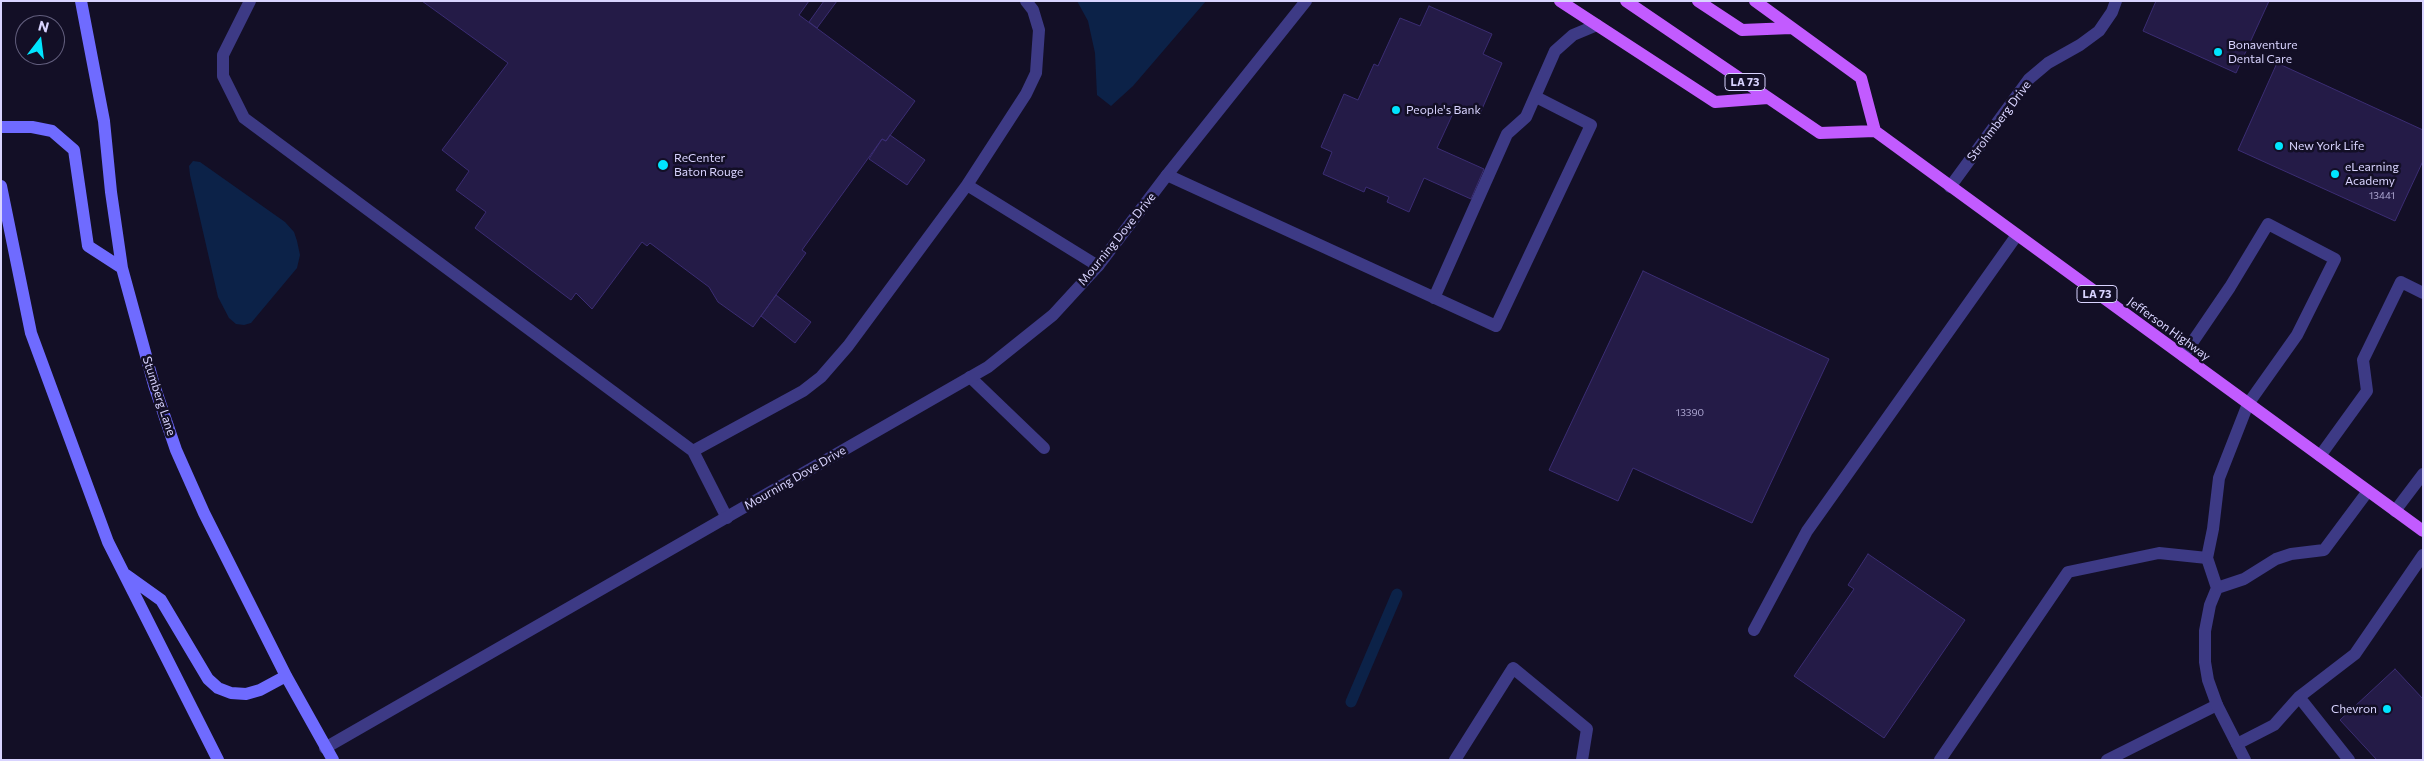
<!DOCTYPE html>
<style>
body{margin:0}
#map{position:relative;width:2424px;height:761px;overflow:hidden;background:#130f26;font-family:Commissioner,sans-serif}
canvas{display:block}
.frame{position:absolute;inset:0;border:2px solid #d9d4ff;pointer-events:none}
.north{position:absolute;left:15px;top:15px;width:50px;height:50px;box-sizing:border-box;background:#130f26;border:1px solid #625e7d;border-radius:50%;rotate:15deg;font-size:14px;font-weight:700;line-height:20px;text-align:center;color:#d9d4ff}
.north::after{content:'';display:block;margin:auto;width:18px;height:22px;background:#00e5ff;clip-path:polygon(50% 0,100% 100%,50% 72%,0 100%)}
</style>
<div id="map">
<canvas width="2424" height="761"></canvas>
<div class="frame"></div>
<div class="north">N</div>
</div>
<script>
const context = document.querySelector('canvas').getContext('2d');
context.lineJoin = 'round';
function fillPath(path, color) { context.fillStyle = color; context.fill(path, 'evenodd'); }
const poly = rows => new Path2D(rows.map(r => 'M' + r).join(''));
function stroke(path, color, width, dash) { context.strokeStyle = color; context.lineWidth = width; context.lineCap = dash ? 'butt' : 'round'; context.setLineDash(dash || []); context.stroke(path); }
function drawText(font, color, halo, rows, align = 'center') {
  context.font = font + ' Commissioner,sans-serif'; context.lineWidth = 5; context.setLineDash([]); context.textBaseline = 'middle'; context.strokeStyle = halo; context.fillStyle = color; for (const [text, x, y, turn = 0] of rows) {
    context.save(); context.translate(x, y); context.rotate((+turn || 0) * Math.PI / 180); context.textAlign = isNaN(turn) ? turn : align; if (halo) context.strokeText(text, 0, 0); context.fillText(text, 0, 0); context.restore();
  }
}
const water = poly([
 [1077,1,1206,1,1133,86,1111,106,1097,95,1095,53,1088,21],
 [193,161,200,162,285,222,294,232,297,241,300,255,297,268,251,323,244,325,236,324,229,318,218,297,190,175,189,166]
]);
const stream = poly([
 [1351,702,1397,594]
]);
const building = poly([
 [422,1,809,1,799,15,915,101,886,141,882,139,802,250,806,253,753,327,718,302,709,287,650,243,647,246,642,242,592,309,576,293,571,300,475,228,486,212,456,190,469,171,442,150,508,63,422,1],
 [824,1,837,1,817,28,809,22,824,1],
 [2156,1,2269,1,2236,73,2143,31,2156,1],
 [1429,6,1492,34,1483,54,1502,63,1479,116,1461,108,1460,111,1455,109,1437,148,1484,169,1471,199,1424,178,1409,212,1387,202,1389,197,1366,187,1364,192,1323,174,1332,152,1321,147,1344,94,1358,100,1374,64,1378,66,1400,18,1420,26,1429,6],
 [2277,63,2423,130,2423,161,2395,221,2238,150,2277,63],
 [890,135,925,160,907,185,869,159,882,139,886,141,890,135],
 [1643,271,1829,359,1752,523,1633,468,1618,501,1549,470,1643,271],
 [776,295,811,322,795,343,761,316,776,295],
 [1868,554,1965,620,1884,738,1794,676,1854,589,1848,585,1868,554],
 [2395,669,2423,699,2423,760,2377,760,2340,720,2395,669]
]);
const service = poly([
 [250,1,223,55,223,76,244,118,693,451],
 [1167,175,1496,326,1591,125,1536,97],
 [967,185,1026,94,1036,73,1039,30,1033,10,1026,1],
 [1434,298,1507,134,1526,117,1555,51,1573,35,1597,25],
 [2183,356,2230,287,2268,224,2335,259,2297,335,2248,404],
 [970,377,1044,448],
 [2320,456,2367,391,2363,360,2401,282,2423,293],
 [2395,511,2423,474],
 [727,518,693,451,803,391,821,377,848,346,967,185,1098,266],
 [1754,630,1807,531,2017,235],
 [2299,697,2349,760],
 [2237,744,2274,725,2299,697,2355,654,2423,555],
 [1455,760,1513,668,1587,729,1582,760],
 [1940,760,2068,572,2159,553,2207,558],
 [2107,760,2217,705]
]);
const minor = poly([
 [1950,187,2029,79,2048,63,2080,45,2099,31,2112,12,2116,1],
 [2217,588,2244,579,2276,559,2291,554,2324,550,2368,491],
 [2245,760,2217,705,2208,680,2205,662,2205,631,2210,605,2217,588,2207,558,2213,529,2219,478,2248,404]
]);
const tertiary = poly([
 [325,748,988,367,1053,315,1098,266,1167,175,1306,1]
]);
const secondary = poly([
 [81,1,104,121,111,192,122,268,154,385,176,450,204,513,286,676,333,760],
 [1,127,32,127,52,131,74,150,88,246,122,268],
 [1,186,31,333,108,542,218,760],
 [126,575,161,600,208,679,218,688,231,693,246,694,260,690,286,676]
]);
const primary = poly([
 [1560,1,1715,102,1768,98],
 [1626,1,1820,133,1875,131,2423,531],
 [1698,1,1742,30,1791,28],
 [1755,1,1861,78,1875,131]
]);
const markers = [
 [2218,52,5,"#00e5ff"],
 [1396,110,5,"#00e5ff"],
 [2279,146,5,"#00e5ff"],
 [663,165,6,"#00e5ff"],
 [2335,174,5,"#00e5ff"],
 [2387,709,5,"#00e5ff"]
];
const numberNames = [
 ["13441",2382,196],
 ["13390",1690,413]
];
const shields = [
 [1745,82,40],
 [2097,294,40]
];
const shieldNames = [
 ["LA 73",1745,82],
 ["LA 73",2097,294]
];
const poiNames = [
 ["Bonaventure",2228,45],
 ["Dental Care",2228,59],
 ["People's Bank",1406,110],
 ["New York Life",2289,146],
 ["ReCenter",674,158],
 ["Baton Rouge",674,172],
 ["eLearning",2345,167],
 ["Academy",2345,181],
 ["Chevron",2377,709,"right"]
];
const streetNames = [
 ["Strohmberg Drive",1999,121,-53],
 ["Mourning Dove Drive",1117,239,-51],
 ["Jefferson Highway",2169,329,36],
 ["Stumberg Lane",159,396,72],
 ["Mourning Dove Drive",795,478,-30]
];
fillPath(water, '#0c2248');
stroke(stream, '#0c2248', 11);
fillPath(building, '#241b47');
stroke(building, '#3b2d73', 1);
stroke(service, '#3d3a85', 12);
stroke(minor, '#3d3a85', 12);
stroke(tertiary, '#3d3a85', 12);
stroke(secondary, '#6f6bff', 12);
stroke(primary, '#c25bff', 12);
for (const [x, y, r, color] of markers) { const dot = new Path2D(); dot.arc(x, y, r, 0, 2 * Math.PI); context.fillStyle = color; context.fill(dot); stroke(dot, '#130f26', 2); }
drawText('10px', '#aca6d1', null, numberNames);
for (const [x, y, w] of shields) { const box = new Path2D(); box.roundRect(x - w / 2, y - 8.5, w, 17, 4); context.fillStyle = '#130f26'; context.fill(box); stroke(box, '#d9d4ff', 1); }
drawText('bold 11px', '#d9d4ff', null, shieldNames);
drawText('12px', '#d9d4ff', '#130f26', poiNames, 'left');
drawText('12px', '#d9d4ff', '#130f26', streetNames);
</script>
